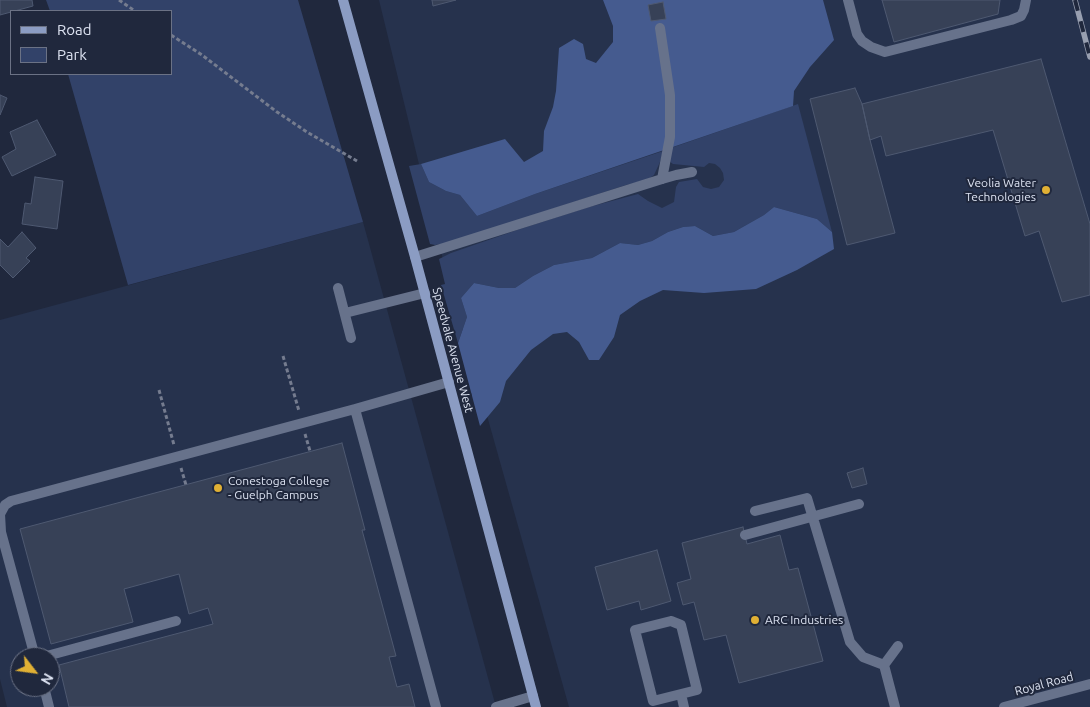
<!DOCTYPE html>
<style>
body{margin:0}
#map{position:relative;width:1090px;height:707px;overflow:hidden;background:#20283d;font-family:Ubuntu,sans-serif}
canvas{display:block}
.legend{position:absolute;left:10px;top:10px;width:162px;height:65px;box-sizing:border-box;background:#20283d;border:1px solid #6b7285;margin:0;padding:6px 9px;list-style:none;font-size:15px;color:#dce2f1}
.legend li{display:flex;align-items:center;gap:10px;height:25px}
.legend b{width:25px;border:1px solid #6b7285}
.north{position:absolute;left:10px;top:647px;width:50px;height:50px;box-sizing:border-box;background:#20283d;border:1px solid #6b7285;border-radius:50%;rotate:120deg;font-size:14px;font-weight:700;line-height:20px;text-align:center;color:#dce2f1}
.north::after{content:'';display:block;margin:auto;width:18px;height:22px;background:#e0b034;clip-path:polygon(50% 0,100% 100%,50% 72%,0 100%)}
</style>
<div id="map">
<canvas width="1090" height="707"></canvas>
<ul class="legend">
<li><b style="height:6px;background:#8b9cc3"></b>Road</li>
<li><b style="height:14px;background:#324269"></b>Park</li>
</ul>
<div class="north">N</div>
</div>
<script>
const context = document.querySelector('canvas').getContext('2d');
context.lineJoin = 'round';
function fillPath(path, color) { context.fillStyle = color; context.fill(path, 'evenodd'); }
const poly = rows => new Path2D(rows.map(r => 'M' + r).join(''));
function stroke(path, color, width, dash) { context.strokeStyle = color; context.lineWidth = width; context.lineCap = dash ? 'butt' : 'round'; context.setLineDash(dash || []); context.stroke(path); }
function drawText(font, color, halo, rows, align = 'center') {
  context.font = font + ' Ubuntu,sans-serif'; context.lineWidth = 4; context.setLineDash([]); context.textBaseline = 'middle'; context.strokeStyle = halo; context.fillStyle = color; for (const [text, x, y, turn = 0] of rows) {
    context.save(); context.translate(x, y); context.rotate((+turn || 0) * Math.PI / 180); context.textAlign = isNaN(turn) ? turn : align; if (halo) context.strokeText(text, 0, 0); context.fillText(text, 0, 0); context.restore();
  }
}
const built = poly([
 [379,0,1090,0,1090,707,569,707,437,238],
 [363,222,496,707,7,707,0,679,0,320],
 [20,657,50,657,50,687,20,687]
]);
const green = poly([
 [46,0,298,0,363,222,128,285,68,74,171,74,171,11,50,11],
 [798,104,832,232,817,219,774,207,764,215,734,232,713,236,695,226,683,227,668,232,652,241,638,245,620,243,592,258,554,265,533,276,515,288,499,288,474,283,461,298,467,317,458,343,441,285,445,284,439,259,451,253,517,230,589,207,638,194,648,201,662,208,674,202,676,187,679,182,697,179,703,187,711,189,719,187,724,180,723,173,720,168,715,164,709,163,704,167,673,164,669,161,671,148],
 [663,151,660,162,654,175,647,180,626,185,448,243,435,245,430,244,409,166,421,164,429,182,446,191,460,195,477,216,535,194]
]);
const forest = poly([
 [603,0,823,0,834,40,810,67,794,91,793,106,535,194,477,216,460,195,446,191,429,182,421,164,505,139,524,162,543,151,544,131,553,107,556,91,559,48,574,39,583,44,586,59,596,63,613,42,613,26],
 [774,207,817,219,832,232,834,249,797,270,756,289,704,293,663,290,640,301,620,315,614,337,599,360,589,360,579,342,567,332,553,334,531,350,506,381,500,402,480,426,458,343,467,317,461,298,474,283,499,288,515,288,533,276,554,265,592,258,620,243,638,245,652,241,668,232,683,227,695,226,713,236,734,232,764,215]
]);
const building = poly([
 [0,0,32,0,33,6,0,15,0,0],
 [432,0,456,0,433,6,432,0],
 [882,0,1000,0,998,14,894,42,882,0],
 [663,2,666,19,651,21,648,5,663,2],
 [1041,59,1090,224,1090,295,1062,302,1039,231,1025,236,993,130,886,156,881,136,870,140,862,104,1041,59],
 [855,88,862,104,870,140,895,233,847,245,810,99,855,88],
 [0,95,7,98,0,115,0,95],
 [37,120,56,155,12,176,2,157,16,149,10,132,37,120],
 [35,177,63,181,57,229,22,224,25,203,31,204,35,177],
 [22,232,36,248,26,258,30,261,13,278,0,265,0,239,8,247,22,232],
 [342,443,365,530,362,530,396,656,389,657,397,687,409,684,415,707,69,707,59,665,213,624,208,608,189,614,179,574,124,589,133,622,51,644,20,529,342,443],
 [863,468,867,484,852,488,847,473,863,468],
 [743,527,747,544,780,535,789,570,798,568,823,661,739,683,726,635,704,640,694,602,683,605,677,583,691,579,682,543,743,527],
 [657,550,671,601,641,610,639,601,607,610,595,567,657,550]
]);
const path = poly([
 [119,0,135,11],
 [171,35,202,55,277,112,307,132,357,161],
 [283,356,299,411],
 [159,390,174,445],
 [305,434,310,451],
 [181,468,186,485]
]);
const service = poly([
 [848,0,857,34,862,41,871,47,885,52,1011,20,1021,16,1024,10,1026,0],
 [660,28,670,95,670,137,662,179],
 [415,257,662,179,676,175,692,172],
 [338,288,351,338],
 [345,313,425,293],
 [355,409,436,707],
 [755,511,807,498,850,642,863,657,884,665,895,707],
 [745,535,859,504],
 [671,621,681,625,697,690,653,701,635,630,671,621],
 [35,657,1,532,0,514,5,505,11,501,355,409,449,382],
 [43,657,176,621],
 [884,665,898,646],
 [44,687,49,707],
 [681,694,684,707],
 [496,707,533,696]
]);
const minor = poly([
 [1004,707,1090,684]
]);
const secondary = poly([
 [343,0,379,129,415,257,536,707]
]);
const rail = poly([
 [1075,0,1090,57]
]);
const markers = [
 [1046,190,5,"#e0b034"],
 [218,488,5,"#e0b034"],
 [755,620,5,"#e0b034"]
];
const poiNames = [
 ["Veolia Water",1036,183,"right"],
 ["Technologies",1036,197,"right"],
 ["Conestoga College",228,481],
 ["- Guelph Campus",228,495],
 ["ARC Industries",765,620]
];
const streetNames = [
 ["Speedvale Avenue West",453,350,75],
 ["Royal Road",1044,684,-15]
];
fillPath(built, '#26324d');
fillPath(green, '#324269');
fillPath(forest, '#455b8f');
fillPath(building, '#374157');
stroke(building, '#4e5971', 1);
stroke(path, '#757c8f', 3, [4, 2.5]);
stroke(service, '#67728b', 10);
stroke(minor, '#67728b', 10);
stroke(secondary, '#8b9cc3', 10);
stroke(rail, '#989fb0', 5.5);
stroke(rail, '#20283d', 4, [11]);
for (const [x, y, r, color] of markers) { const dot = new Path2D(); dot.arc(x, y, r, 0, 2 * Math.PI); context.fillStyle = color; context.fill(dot); stroke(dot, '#20283d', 2); }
drawText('12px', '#dce2f1', '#20283d', poiNames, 'left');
drawText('12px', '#dce2f1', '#20283d', streetNames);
</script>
